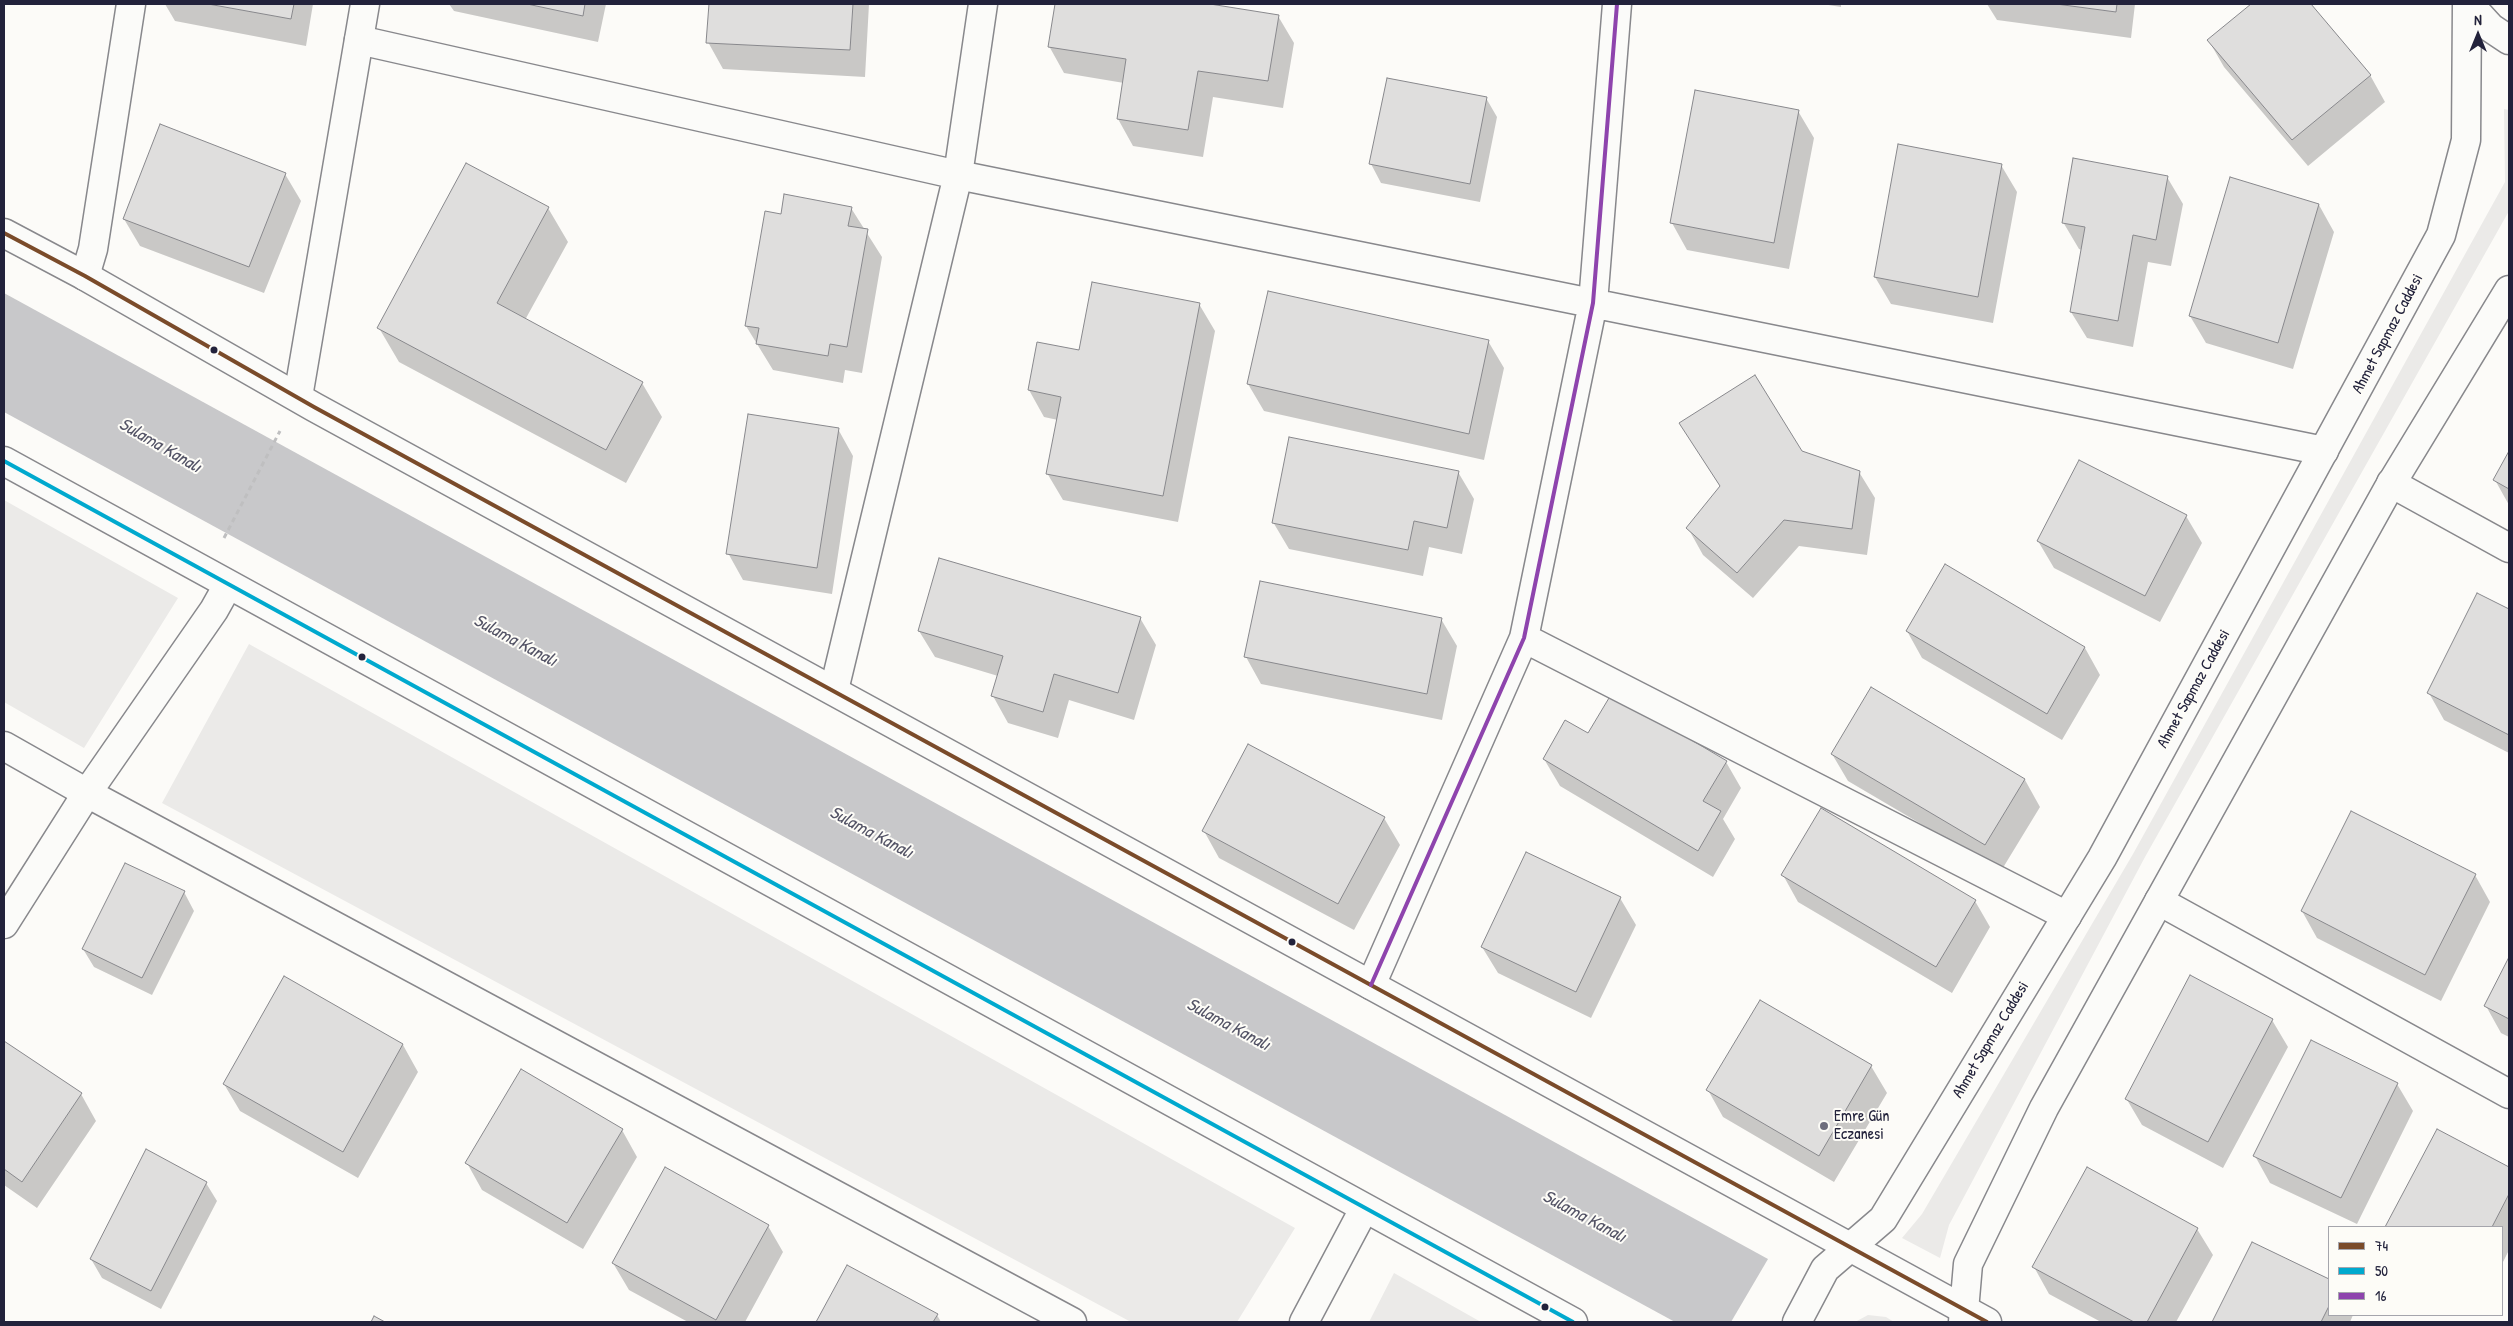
<!DOCTYPE html>
<meta charset="utf-8">
<style>
body{margin:0}
#map{position:relative;width:2513px;height:1326px;overflow:hidden;background:#fcfbf8;font-family:"Patrick Hand",sans-serif}
canvas{display:block}
.frame{position:absolute;inset:0;border:5px solid #22223b;pointer-events:none}
.legend{position:absolute;left:2328px;top:1226px;width:175px;height:90px;box-sizing:border-box;background:#fdfcf7;border:1px solid #a5a5ac;margin:0;padding:6px 9px;list-style:none;font-size:15px;color:#22223b}
.legend li{display:flex;align-items:center;gap:10px;height:25px}
.legend b{width:25px;border:1px solid #a5a5ac}
.north{position:absolute;left:2453px;top:10px;width:50px;height:50px;-webkit-text-stroke:4px #fdfcf7;paint-order:stroke;rotate:0deg;font-size:14px;font-weight:700;line-height:20px;text-align:center;color:#22223b}
.north::after{content:'';display:block;margin:auto;width:18px;height:22px;background:#22223b;clip-path:polygon(50% 0,100% 100%,50% 72%,0 100%)}
</style>
<div id="map">
<canvas width="2513" height="1326"></canvas>
<div class="frame"></div>
<ul class="legend">
<li><b style="height:6px;background:#7a4b2a"></b>74</li>
<li><b style="height:6px;background:#00a9ce"></b>50</li>
<li><b style="height:6px;background:#8e44ad"></b>16</li>
</ul>
<div class="north">N</div>
</div>
<script>
const context = document.querySelector('canvas').getContext('2d');
context.lineJoin = 'round';
function fillPath(path, color) { context.fillStyle = color; context.fill(path, 'evenodd'); }
const poly = rows => new Path2D(rows.map(r => 'M' + r).join(''));
function stroke(path, color, width, dash) { context.strokeStyle = color; context.lineWidth = width; context.lineCap = dash ? 'butt' : 'round'; context.setLineDash(dash || []); context.stroke(path); }
function drawText(font, color, halo, rows, align = 'center') {
  context.font = font + ' "Patrick Hand",sans-serif'; context.lineWidth = 4; context.setLineDash([]); context.textBaseline = 'middle'; context.strokeStyle = halo; context.fillStyle = color; for (const [text, x, y, turn = 0] of rows) {
    context.save(); context.translate(x, y); context.rotate((+turn || 0) * Math.PI / 180); context.textAlign = isNaN(turn) ? turn : align; if (halo) context.strokeText(text, 0, 0); context.fillText(text, 0, 0); context.restore();
  }
}
const green = poly([
 [2504,109,2509,110,2509,211,2145,857,1949,1225,1940,1258,1902,1238,1922,1214,2133,854,2505,182],
 [4,500,178,598,84,748,4,702],
 [249,644,1295,1228,1237,1322,1131,1322,162,803],
 [1394,1273,1481,1322,1369,1322],
 [1868,1315,1886,1317,1894,1322,1855,1322]
]);
const water = poly([
 [4,293,1768,1259,1731,1322,1675,1322,4,412]
]);
const shadow = poly([
 [165,4,313,4,306,46,175,21],
 [449,4,606,4,598,42,454,11],
 [710,4,869,4,865,77,723,69,708,42],
 [1056,4,1203,4,1278,16,1294,43,1283,108,1213,97,1203,157,1133,146,1118,119,1124,83,1064,73,1049,46],
 [1822,4,1841,4,1841,7],
 [1987,4,2135,4,2131,38,1997,20],
 [2253,4,2310,4,2370,75,2385,102,2308,166,2224,67,2209,41],
 [1486,98,1497,117,1480,202,1381,183,1371,164],
 [1798,111,1814,138,1789,269,1687,250,1672,223],
 [2001,165,2017,192,1993,323,1891,304,1875,277],
 [285,174,301,201,264,293,140,246,124,219],
 [2167,177,2183,204,2171,266,2148,262,2133,347,2087,338,2071,312,2082,250,2079,249,2063,222],
 [2319,205,2334,232,2293,369,2206,343,2190,316],
 [548,208,568,242,525,320,642,383,662,417,626,483,399,362,379,328],
 [851,208,882,257,862,373,845,370,843,383,773,370,746,326,782,215],
 [1199,304,1215,331,1178,522,1063,500,1047,473,1058,420,1044,417,1029,390,1080,352],
 [1488,341,1504,368,1484,460,1264,411,1248,384],
 [1681,423,1801,452,1859,472,1875,498,1867,555,1799,546,1753,598,1703,555,1688,528,1721,488],
 [838,429,853,456,832,594,743,580,728,553],
 [2509,454,2509,505,2495,480],
 [1458,472,1474,499,1462,554,1429,547,1423,576,1289,549,1273,522],
 [2186,516,2202,543,2160,622,2054,568,2038,541],
 [1945,566,2085,648,2100,675,2062,740,1922,658,1907,631],
 [2478,595,2509,610,2509,753,2444,720,2429,693],
 [1140,618,1156,645,1134,720,1069,700,1058,738,1008,723,993,696,998,676,935,657,919,631],
 [1441,619,1457,646,1442,720,1261,684,1246,657],
 [1871,689,2025,780,2040,807,2001,871,1848,781,1832,754],
 [1588,735,1726,762,1741,788,1723,819,1735,839,1713,877,1560,786,1544,759],
 [1384,818,1400,845,1354,930,1219,858,1204,831],
 [1527,854,1620,898,1636,925,1591,1018,1498,973,1482,947],
 [1783,875,1975,901,1990,927,1952,993,1798,902],
 [2475,875,2490,902,2441,1001,2317,938,2302,911],
 [184,892,194,911,152,995,94,967,83,949],
 [2509,960,2509,1037,2501,1033,2486,1006],
 [285,978,403,1045,418,1072,358,1178,240,1111,224,1084],
 [2272,1020,2288,1047,2223,1168,2142,1125,2126,1098],
 [4,1042,81,1094,96,1121,37,1208,4,1185],
 [1871,1066,1887,1093,1834,1182,1723,1117,1708,1090],
 [2397,1084,2413,1111,2357,1224,2270,1183,2255,1156],
 [622,1130,637,1157,583,1249,482,1190,467,1163],
 [2438,1130,2509,1168,2509,1250,2502,1264,2502,1227,2387,1227],
 [206,1183,217,1201,161,1309,102,1278,91,1259],
 [768,1226,783,1252,745,1322,688,1322,629,1290,613,1263],
 [2197,1229,2213,1255,2176,1322,2101,1322,2049,1294,2034,1267],
 [2253,1244,2329,1281,2329,1315,2353,1315,2350,1322,2214,1322],
 [848,1266,937,1315,941,1322,817,1322]
]);
const building = poly([
 [208,4,294,4,291,19,208,4],
 [527,4,585,4,583,16,527,4],
 [709,4,853,4,850,50,706,43,709,4],
 [1055,4,1210,4,1279,15,1268,81,1198,71,1188,130,1117,119,1126,59,1048,47,1055,4],
 [2056,4,2117,4,2116,12,2056,4],
 [2251,4,2311,4,2371,75,2292,140,2207,40,2251,4],
 [1387,78,1487,97,1470,184,1369,164,1387,78],
 [1695,90,1799,110,1774,243,1670,223,1695,90],
 [160,124,286,173,249,267,123,219,160,124],
 [1898,144,2002,164,1978,297,1874,277,1898,144],
 [2073,158,2168,176,2156,240,2133,235,2118,321,2070,312,2085,227,2062,223,2073,158],
 [466,163,549,207,497,303,643,382,606,450,377,328,466,163],
 [2230,177,2319,204,2278,343,2189,316,2230,177],
 [784,194,852,207,848,226,868,229,847,347,830,344,828,356,756,344,759,328,745,326,765,211,781,214,784,194],
 [1092,282,1200,303,1163,496,1046,474,1061,397,1028,390,1037,342,1079,350,1092,282],
 [1268,291,1489,340,1469,434,1247,384,1268,291],
 [1755,375,1802,451,1860,471,1852,529,1784,520,1737,573,1686,528,1720,486,1679,423,1755,375],
 [748,414,839,428,817,568,726,554,748,414],
 [1289,437,1459,471,1447,528,1414,521,1408,550,1272,523,1289,437],
 [2509,451,2509,489,2493,480,2509,451],
 [2079,460,2187,515,2145,596,2037,541,2079,460],
 [939,558,1141,617,1118,693,1054,674,1043,712,991,696,1003,656,918,631,939,558],
 [1945,564,2085,647,2047,714,1906,631,1945,564],
 [1260,581,1442,618,1427,694,1244,657,1260,581],
 [2477,593,2509,609,2509,735,2427,693,2477,593],
 [1871,687,2025,779,1985,845,1831,754,1871,687],
 [1612,693,1727,761,1703,801,1721,811,1698,851,1543,759,1565,720,1588,733,1612,693],
 [1248,744,1385,817,1338,904,1202,831,1248,744],
 [1821,808,1976,900,1936,967,1781,875,1821,808],
 [2351,811,2476,874,2425,975,2301,911,2351,811],
 [1526,852,1621,897,1576,992,1481,947,1526,852],
 [125,863,185,891,142,978,82,949,125,863],
 [2509,957,2509,1019,2484,1006,2509,957],
 [2190,975,2273,1019,2208,1142,2125,1099,2190,975],
 [284,976,403,1044,343,1152,223,1084,284,976],
 [1760,1000,1872,1065,1819,1156,1706,1090,1760,1000],
 [2311,1040,2398,1083,2341,1198,2253,1156,2311,1040],
 [4,1041,82,1093,22,1182,4,1169,4,1041],
 [521,1069,623,1129,567,1223,465,1163,521,1069],
 [2437,1129,2509,1167,2509,1194,2492,1227,2385,1227,2437,1129],
 [146,1149,207,1182,151,1291,90,1259,146,1149],
 [665,1167,769,1225,716,1320,612,1263,665,1167],
 [2087,1167,2198,1228,2147,1322,2134,1322,2032,1267,2087,1167],
 [2252,1242,2329,1279,2329,1306,2321,1322,2212,1322,2252,1242],
 [847,1265,938,1314,933,1322,816,1322,847,1265],
 [374,1316,385,1322,371,1322,374,1316]
]);
const path = poly([
 [224,538,280,431]
]);
const street = poly([
 [359,40,958,175,2324,451],
 [85,276,93,249,131,4],
 [2391,483,2509,548],
 [1524,638,2067,916],
 [834,690,958,175,983,4],
 [4,746,87,793,1072,1322],
 [2159,901,2509,1094],
 [4,924,87,793,214,610,228,585],
 [1371,985,1524,638,1593,303,1617,4],
 [1304,1322,1364,1209]
]);
const secondary = poly([
 [2469,4,2491,28,2509,40],
 [298,397,365,4],
 [1797,1322,1825,1269,1883,1219,2102,858,2441,235,2466,140,2467,4],
 [1963,1322,1968,1264,2044,1108,2388,489,2509,290]
]);
const primary = poly([
 [4,233,85,276,314,407,1987,1322],
 [4,461,1573,1322]
]);
const bus1 = poly([
 [4,233,85,276,314,407,1987,1322]
]);
const bus2 = poly([
 [4,461,1573,1322]
]);
const bus3 = poly([
 [1371,985,1524,638,1593,303,1617,4]
]);
const markers = [
 [214,350,4.5,"#22223b"],
 [362,657,4.5,"#22223b"],
 [1292,942,4.5,"#22223b"],
 [1824,1126,5,"#6e6e7d"],
 [1545,1307,4.5,"#22223b"]
];
const streetNames = [
 ["Ahmet Sapmaz Caddesi",2388,334,-62],
 ["Ahmet Sapmaz Caddesi",2194,689,-61],
 ["Ahmet Sapmaz Caddesi",1991,1040,-59]
];
const poiNames = [
 ["Emre Gün",1834,1117],
 ["Eczanesi",1834,1135]
];
const waterNames = [
 ["Sulama Kanalı",160,446,30],
 ["Sulama Kanalı",515,641,28],
 ["Sulama Kanalı",871,833,28],
 ["Sulama Kanalı",1228,1025,28],
 ["Sulama Kanalı",1584,1217,28]
];
fillPath(green, '#ebeae8');
fillPath(water, '#c8c8ca');
fillPath(shadow, '#0003');
fillPath(building, '#dfdedd');
stroke(building, '#88888c', 1);
stroke(street, '#88888c', 31);
stroke(secondary, '#88888c', 31);
stroke(primary, '#88888c', 31);
stroke(path, '#bfbfc0', 3, [5, 4]);
stroke(street, '#fbfbf9', 28);
stroke(secondary, '#fbfbf9', 28);
stroke(primary, '#fbfbf9', 28);
stroke(bus1, '#7a4b2a', 4);
stroke(bus2, '#00a9ce', 4);
stroke(bus3, '#8e44ad', 4);
for (const [x, y, r, color] of markers) { const dot = new Path2D(); dot.arc(x, y, r, 0, 2 * Math.PI); context.fillStyle = color; context.fill(dot); stroke(dot, '#fdfcf7', 2); }
drawText('16px', '#22223b', '#fdfcf7', streetNames);
drawText('16px', '#22223b', '#fdfcf7', poiNames, 'left');
drawText('italic 18px', '#545466', '#fdfcf7', waterNames);
</script>
